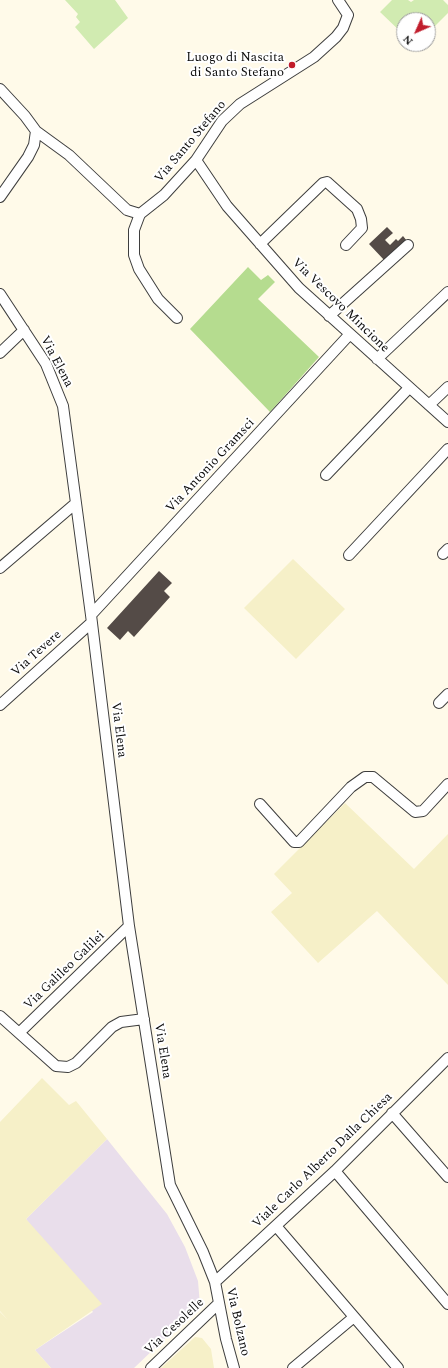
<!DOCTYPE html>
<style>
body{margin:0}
#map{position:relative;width:448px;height:1368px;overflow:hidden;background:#fffae9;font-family:Spectral,serif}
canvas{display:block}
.north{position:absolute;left:396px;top:12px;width:40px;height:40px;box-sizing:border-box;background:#fff;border:1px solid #9d9d9d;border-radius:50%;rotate:225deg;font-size:11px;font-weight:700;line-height:16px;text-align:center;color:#0b0b0b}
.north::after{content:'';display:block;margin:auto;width:14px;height:18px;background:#c11d2c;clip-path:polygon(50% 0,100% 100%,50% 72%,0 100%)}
</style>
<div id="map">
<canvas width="448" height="1368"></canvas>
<div class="north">N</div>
</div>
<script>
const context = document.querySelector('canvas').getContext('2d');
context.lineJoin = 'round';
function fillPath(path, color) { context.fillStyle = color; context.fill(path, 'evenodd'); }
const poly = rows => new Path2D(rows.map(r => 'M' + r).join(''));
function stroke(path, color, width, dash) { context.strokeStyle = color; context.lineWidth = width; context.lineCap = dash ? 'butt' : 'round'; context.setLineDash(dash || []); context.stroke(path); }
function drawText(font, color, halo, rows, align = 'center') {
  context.font = font + ' Spectral,serif'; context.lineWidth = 4; context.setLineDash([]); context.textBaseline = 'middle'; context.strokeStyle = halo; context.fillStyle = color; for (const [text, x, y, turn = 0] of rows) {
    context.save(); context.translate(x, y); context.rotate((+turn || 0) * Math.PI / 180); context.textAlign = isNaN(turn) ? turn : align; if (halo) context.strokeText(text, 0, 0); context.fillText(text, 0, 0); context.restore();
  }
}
const industrial = poly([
 [107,1139,167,1214,185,1247,198,1281,200,1305,134,1368,51,1368,35,1350,93,1312,26,1219]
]);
const farmland = poly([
 [293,559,345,609,296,659,244,608],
 [345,803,414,869,448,834,448,985,377,911,318,963,271,912,292,893,274,874],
 [42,1078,69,1105,76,1101,107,1139,26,1219,102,1304,35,1350,51,1368,0,1368,0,1312,8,1320,0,1311,0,1122],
 [195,1337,202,1338,211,1349,214,1368,161,1368]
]);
const green = poly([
 [65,0,115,0,128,18,94,49,75,27,80,22,76,17,78,14],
 [392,0,408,0,411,2,414,0,443,0,448,5,448,13,428,33,428,20,404,20,404,35,380,12]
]);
const forest = poly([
 [248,267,261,280,268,275,275,282,258,299,319,357,270,412,190,329]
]);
const building = poly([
 [387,227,393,233,385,240,390,245,396,239,398,241,403,236,407,241,385,261,369,244],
 [159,571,172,583,164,591,170,597,134,637,128,631,120,640,107,628]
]);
const minor = poly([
 [0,89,25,116,36,131,34,145,28,157,0,197],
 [36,131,69,155,127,210,140,214,164,195,196,160,222,121,240,104,314,57,336,37,343,28,348,15,338,0],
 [196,160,227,206,299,288,448,422],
 [140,214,134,230,134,255,139,269,158,299,177,318],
 [260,244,323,183,327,182,357,209,361,219,362,228,346,245],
 [0,294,46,364,63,406,91,615,129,926,170,1185,203,1252,215,1282,226,1339,234,1368],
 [329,316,408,245],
 [0,353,24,330],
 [377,359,448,292],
 [429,405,448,387],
 [326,475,409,388],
 [443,554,448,549],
 [349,555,448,449],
 [0,568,76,503],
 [91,615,350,334],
 [439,703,448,694],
 [0,705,91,623],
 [260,804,294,842,299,842,351,787,365,777,373,777,415,812,423,811,448,784],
 [0,1016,56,1066,68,1067,76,1063,112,1027,121,1022,144,1019],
 [19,1033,129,926],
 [392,1113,448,1177],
 [335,1171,448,1304],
 [276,1226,398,1368],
 [215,1282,335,1171,448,1058],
 [151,1368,218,1304],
 [293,1368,354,1317]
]);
const markers = [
 [292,65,4,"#c11d2c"]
];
const poiNames = [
 ["Luogo di Nascita",284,58],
 ["di Santo Stefano",284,73]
];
const streetNames = [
 ["Via Santo Stefano",191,142,-50],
 ["Via Vescovo Mincione",340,306,44],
 ["Via Elena",56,362,62],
 ["Via Antonio Gramsci",211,466,-47],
 ["Via Tevere",37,654,-42],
 ["Via Elena",118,730,83],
 ["Via Galileo Galilei",65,971,-44],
 ["Via Elena",162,1051,81],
 ["Viale Carlo Alberto Dalla Chiesa",323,1161,-44],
 ["Via Bolzano",237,1322,77],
 ["Via Cesolelle",175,1327,-43]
];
fillPath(industrial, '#e9deeb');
fillPath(farmland, '#f6f0c8');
fillPath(green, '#d1ebb1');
fillPath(forest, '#b5dc8f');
fillPath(building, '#544b47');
stroke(minor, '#3e3e3e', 12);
stroke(minor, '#fff', 10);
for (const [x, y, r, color] of markers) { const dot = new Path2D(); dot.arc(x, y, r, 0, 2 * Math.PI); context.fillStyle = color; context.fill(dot); stroke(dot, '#fff', 1.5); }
drawText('13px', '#0b0b0b', '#fff', poiNames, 'right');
drawText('13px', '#0b0b0b', '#fff', streetNames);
</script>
